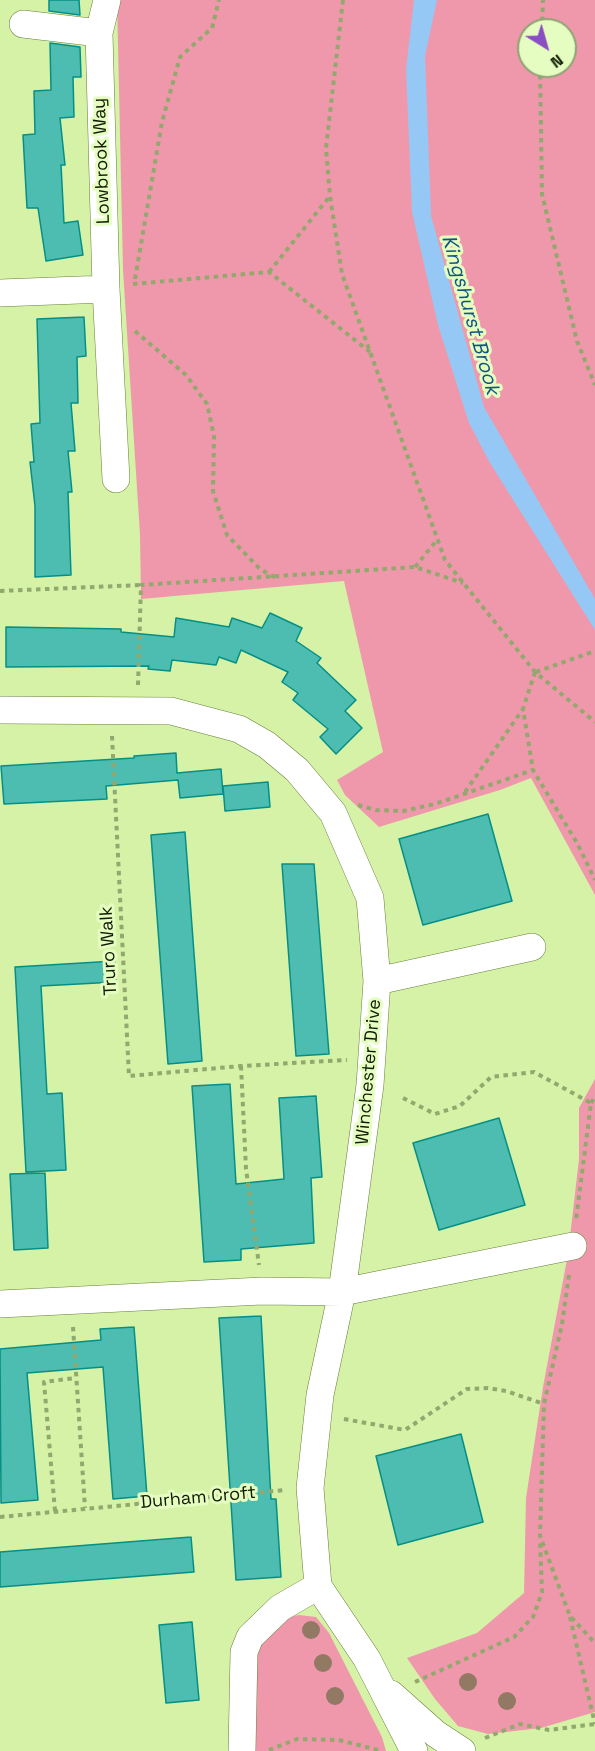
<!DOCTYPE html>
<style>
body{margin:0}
#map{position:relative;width:595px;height:1751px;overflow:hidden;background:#d5f2a7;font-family:"Space Grotesk",sans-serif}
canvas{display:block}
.north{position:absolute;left:517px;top:18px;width:60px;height:60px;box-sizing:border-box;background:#e5fdc1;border:2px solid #8fa274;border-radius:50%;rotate:143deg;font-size:16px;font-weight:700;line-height:24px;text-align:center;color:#0f1900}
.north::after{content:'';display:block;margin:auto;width:21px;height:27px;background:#8b4dc3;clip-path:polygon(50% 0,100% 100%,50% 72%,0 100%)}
</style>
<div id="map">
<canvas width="595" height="1751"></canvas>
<div class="north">N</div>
</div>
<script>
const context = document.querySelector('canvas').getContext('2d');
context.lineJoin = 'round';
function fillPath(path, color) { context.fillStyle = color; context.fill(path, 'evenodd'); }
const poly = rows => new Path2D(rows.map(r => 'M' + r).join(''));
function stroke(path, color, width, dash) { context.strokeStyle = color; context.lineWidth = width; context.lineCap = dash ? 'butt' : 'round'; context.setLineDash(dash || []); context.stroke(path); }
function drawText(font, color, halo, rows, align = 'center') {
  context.font = font + ' "Space Grotesk",sans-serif'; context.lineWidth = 6; context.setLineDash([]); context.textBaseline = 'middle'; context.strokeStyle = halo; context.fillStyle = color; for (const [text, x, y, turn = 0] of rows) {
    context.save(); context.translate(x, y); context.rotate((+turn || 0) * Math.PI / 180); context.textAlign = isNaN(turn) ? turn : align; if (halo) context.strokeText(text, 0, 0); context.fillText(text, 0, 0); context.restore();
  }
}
const green = poly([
 [117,0,595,0,595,895,531,778,500,790,379,827,345,795,337,780,383,752,344,581,141,599,140,535,123,270],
 [529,30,565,30,565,66,529,66],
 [595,1079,595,1712,541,1728,488,1734,458,1726,435,1699,407,1658,477,1633,524,1593,526,1498,543,1387,568,1254,579,1159,579,1108],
 [299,1615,316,1617,329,1633,382,1737,386,1751,250,1751,256,1653,277,1619]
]);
const water = poly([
 [414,0,437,0,425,56,431,216,484,407,595,599,595,630,490,463,469,423,438,325,412,212,406,70]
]);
const building = poly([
 [49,0,79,0,80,15,49,11,49,0],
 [50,43,80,47,81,77,73,77,74,117,60,118,65,165,61,165,64,223,78,221,83,255,46,261,38,208,27,208,23,135,35,134,34,91,51,90,50,43],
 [84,317,86,356,77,357,78,403,71,403,75,451,68,451,72,492,68,492,71,575,35,577,35,506,30,462,34,462,31,424,40,423,37,319,84,317],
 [270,613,302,628,296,641,321,658,317,663,356,700,345,711,362,728,336,754,320,737,328,729,293,700,298,693,282,682,288,672,241,650,236,663,219,657,216,665,172,660,170,671,148,669,149,666,6,667,6,627,121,629,121,632,174,637,176,618,229,627,232,618,262,628,270,613],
 [176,753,177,773,221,769,223,794,180,798,178,780,106,786,107,799,4,804,1,766,134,758,134,756,176,753],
 [268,782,270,807,225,811,223,786,268,782],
 [488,814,512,901,423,925,399,839,488,814],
 [185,832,202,1061,168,1064,151,835,185,832],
 [282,864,314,864,329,1054,296,1056,282,864],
 [115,961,116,982,41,986,47,1094,62,1093,66,1170,26,1172,15,967,115,961],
 [230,1084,236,1184,284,1179,279,1098,316,1096,322,1177,311,1178,314,1243,241,1249,241,1260,204,1262,192,1086,230,1084],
 [499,1118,525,1205,439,1230,413,1143,499,1118],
 [45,1173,48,1248,14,1250,10,1174,45,1173],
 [261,1316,271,1499,276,1499,281,1577,236,1580,219,1318,261,1316],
 [134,1327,147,1496,113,1499,103,1367,27,1373,38,1500,1,1503,0,1349,101,1340,100,1329,134,1327],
 [461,1434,483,1522,398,1545,376,1456,461,1434],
 [191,1537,194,1572,0,1587,0,1552,191,1537],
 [192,1622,199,1700,166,1703,159,1625,192,1622]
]);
const path = poly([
 [343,0,326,148,330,196,342,274,445,560,535,672,595,722],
 [542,30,543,0],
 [540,66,542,194,577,341,595,385],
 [269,272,330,196],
 [135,279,162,122,180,57,212,28,219,0],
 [133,284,269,272,370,352],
 [135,331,186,375,207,404,214,436,213,491,227,535,260,569,276,578],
 [415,567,437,540],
 [0,591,141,585],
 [535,672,523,709,533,770,577,843,595,880],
 [536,672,595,651],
 [138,685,141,585,415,567,463,583],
 [112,736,129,1076,241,1066,347,1060],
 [465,792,523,709],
 [358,805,376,810,403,811,435,804,533,770],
 [241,1066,246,1169,259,1265],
 [403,1098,435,1114,460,1106,491,1077,534,1072,591,1103,576,1220],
 [591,1103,595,1097],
 [569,1275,562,1324,544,1404,540,1536,570,1616,595,1643],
 [73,1327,85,1508],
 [344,1419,405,1430,467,1389,488,1388,506,1391,544,1404],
 [55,1511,44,1382,75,1378],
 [0,1517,285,1490],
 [570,1617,595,1724],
 [415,1682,514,1637,533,1617,542,1592,540,1540],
 [485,1738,520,1724,549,1730,595,1724],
 [269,1750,297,1739,339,1740,382,1751]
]);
const minor = poly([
 [107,0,99,33,106,289,116,479],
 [23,24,99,33],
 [0,293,106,289],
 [0,710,171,711,239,729,267,745,297,770,333,813,370,898,377,981,370,1085,342,1292,320,1395,310,1488,318,1586,367,1659,414,1751],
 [377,981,532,947],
 [0,1304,262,1291,342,1292,573,1246],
 [391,1694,436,1734,462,1751],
 [242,1751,244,1652,250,1637,280,1608,318,1586]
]);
const trees = [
 [311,1630],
 [323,1663],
 [468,1682],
 [335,1696],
 [507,1701]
];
const streetNames = [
 ["Lowbrook Way",102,161,-92],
 ["Truro Walk",109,951,-93],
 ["Winchester Drive",369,1072,-85],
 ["Durham Croft",198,1498,-5]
];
const waterNames = [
 ["Kingshurst Brook",470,315,74]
];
fillPath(green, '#f098ab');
fillPath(water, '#96c8f5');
fillPath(building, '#4ebdb1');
stroke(building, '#068f85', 1.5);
stroke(minor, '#678039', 28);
stroke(path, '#92a86e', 4, [4.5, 4.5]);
stroke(minor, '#fff', 27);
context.fillStyle = '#917963';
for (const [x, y] of trees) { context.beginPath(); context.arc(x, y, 9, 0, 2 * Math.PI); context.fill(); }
drawText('18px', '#0f1900', '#e5fdc1', streetNames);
drawText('italic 20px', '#115483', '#e5fdc1', waterNames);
</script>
